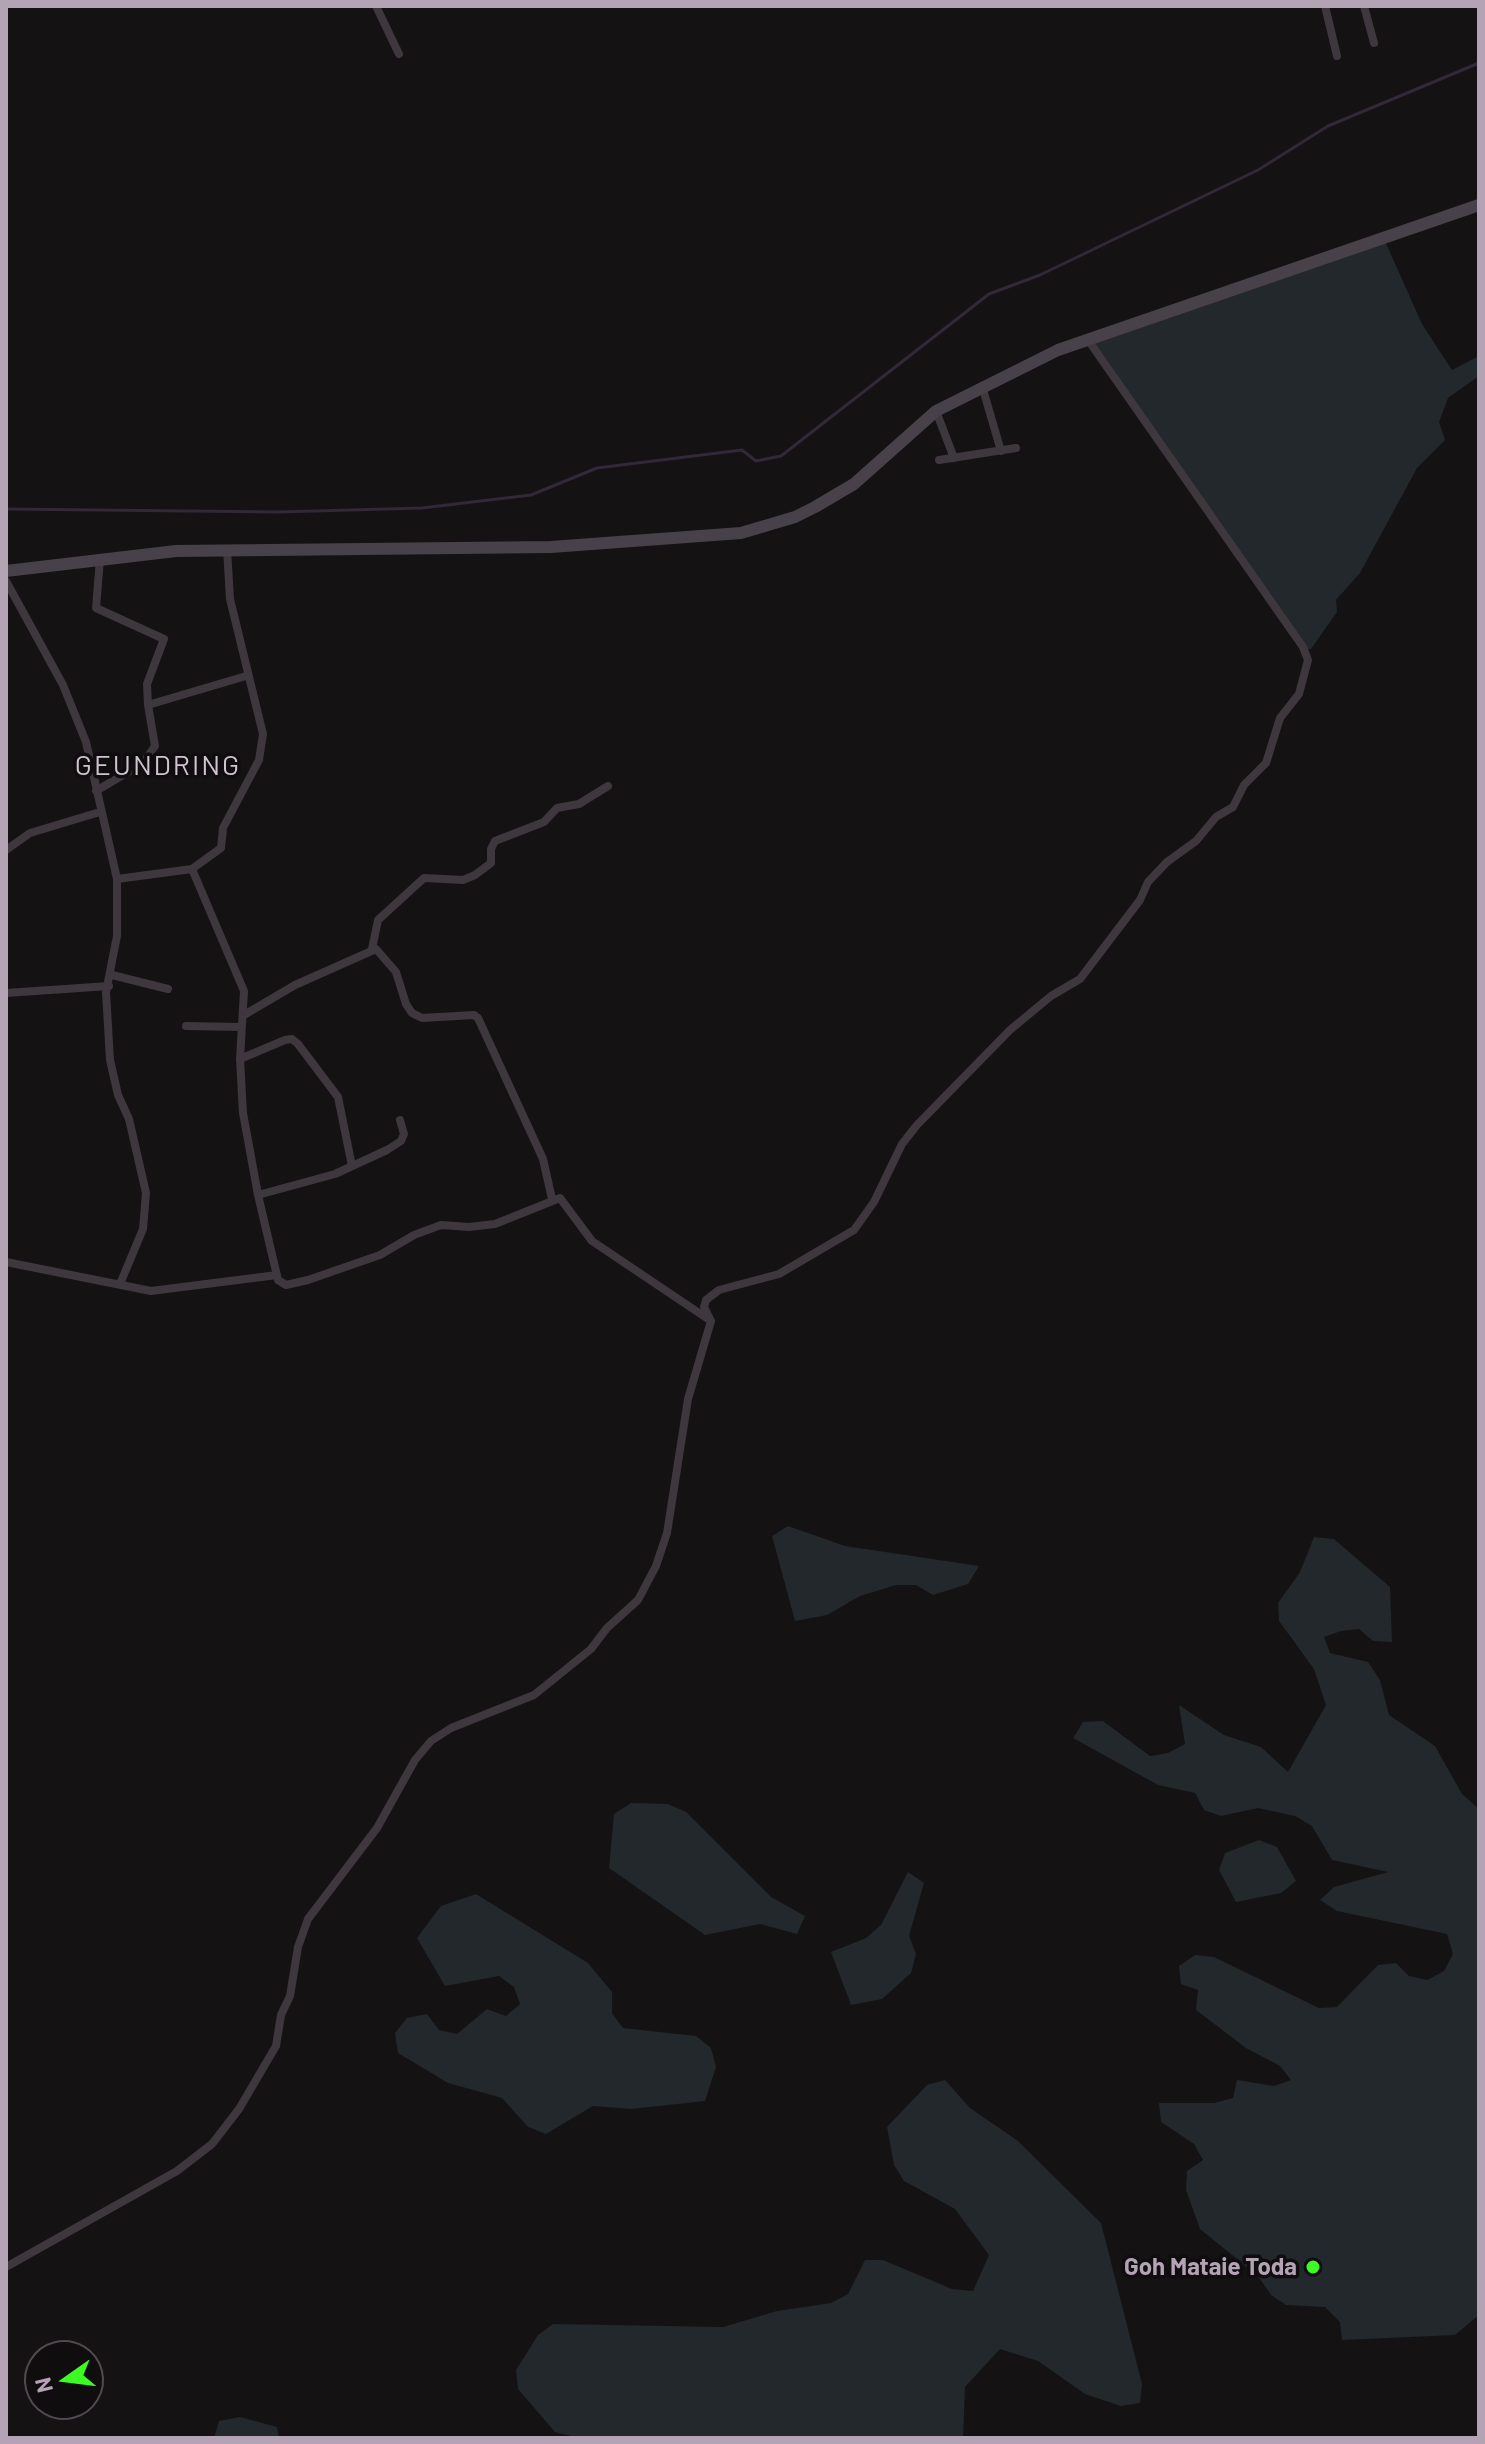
<!DOCTYPE html>
<style>
body{margin:0}
#map{position:relative;width:1485px;height:2444px;overflow:hidden;background:#141213;font-family:Barlow,sans-serif}
canvas{display:block}
.frame{position:absolute;inset:0;border:8px solid #b3a3b5;pointer-events:none}
.north{position:absolute;left:24px;top:2340px;width:80px;height:80px;box-sizing:border-box;background:#0f0d0e;border:2px solid #514951;border-radius:50%;rotate:256deg;font-size:22px;font-weight:700;line-height:32px;text-align:center;color:#b3a3b5}
.north::after{content:'';display:block;margin:auto;width:28px;height:36px;background:#3efa24;clip-path:polygon(50% 0,100% 100%,50% 72%,0 100%)}
</style>
<div id="map">
<canvas width="1485" height="2444"></canvas>
<div class="frame"></div>
<div class="north">N</div>
</div>
<script>
const context = document.querySelector('canvas').getContext('2d');
context.lineJoin = 'round';
function fillPath(path, color) { context.fillStyle = color; context.fill(path, 'evenodd'); }
const poly = rows => new Path2D(rows.map(r => 'M' + r).join(''));
function stroke(path, color, width, dash) { context.strokeStyle = color; context.lineWidth = width; context.lineCap = dash ? 'butt' : 'round'; context.setLineDash(dash || []); context.stroke(path); }
function drawText(font, color, halo, rows, align = 'center') {
  context.font = font + ' Barlow,sans-serif'; context.lineWidth = 7; context.setLineDash([]); context.textBaseline = 'middle'; context.strokeStyle = halo; context.fillStyle = color; for (const [text, x, y, turn = 0] of rows) {
    context.save(); context.translate(x, y); context.rotate((+turn || 0) * Math.PI / 180); context.textAlign = isNaN(turn) ? turn : align; if (halo) context.strokeText(text, 0, 0); context.fillText(text, 0, 0); context.restore();
  }
}
const green = poly([
 [1385,241,1422,324,1452,370,1479,356,1479,376,1448,398,1439,422,1445,440,1417,468,1360,573,1336,600,1337,612,1311,649,1305,649,1085,342],
 [788,1526,845,1546,979,1566,968,1584,933,1595,916,1585,896,1585,860,1596,827,1615,795,1621,772,1536],
 [1314,1537,1334,1539,1390,1587,1392,1642,1373,1641,1359,1629,1341,1631,1324,1637,1330,1653,1368,1662,1380,1680,1389,1715,1435,1746,1462,1794,1479,1809,1479,2315,1455,2335,1342,2340,1340,2322,1325,2307,1286,2305,1271,2295,1258,2276,1200,2229,1186,2190,1187,2171,1203,2160,1194,2144,1161,2122,1159,2103,1214,2103,1233,2098,1237,2080,1274,2086,1291,2080,1280,2066,1246,2048,1196,2010,1198,1990,1181,1984,1179,1966,1195,1955,1214,1957,1319,2008,1337,2007,1378,1965,1396,1963,1409,1976,1427,1980,1444,1971,1453,1954,1447,1934,1337,1911,1320,1900,1334,1887,1388,1872,1332,1860,1312,1826,1295,1816,1258,1808,1221,1816,1204,1810,1195,1793,1158,1785,1073,1738,1083,1722,1103,1721,1150,1756,1168,1753,1185,1744,1179,1705,1224,1735,1261,1747,1288,1772,1326,1705,1314,1669,1279,1621,1278,1603,1300,1572],
 [631,1803,668,1804,686,1812,771,1897,805,1916,797,1934,760,1924,705,1935,609,1868,614,1814],
 [1259,1840,1277,1847,1296,1881,1281,1893,1236,1902,1219,1870,1225,1853],
 [908,1872,924,1883,909,1936,916,1954,911,1973,882,1999,851,2005,831,1952,866,1938,881,1925],
 [476,1894,588,1963,612,1992,612,2013,623,2028,696,2036,711,2048,716,2067,705,2101,631,2109,593,2106,546,2134,528,2127,502,2098,448,2083,398,2053,395,2033,407,2018,427,2014,439,2030,457,2034,487,2009,506,2016,520,2004,514,1987,499,1976,445,1986,417,1938,441,1906],
 [945,2080,970,2108,1018,2141,1101,2223,1142,2384,1140,2403,1121,2406,1085,2394,1038,2361,1000,2349,965,2387,963,2438,579,2438,555,2432,518,2389,516,2370,538,2335,553,2324,723,2327,777,2311,831,2303,848,2294,865,2260,883,2260,952,2289,973,2291,989,2255,955,2209,904,2181,894,2165,887,2127,927,2085],
 [240,2417,277,2427,279,2438,214,2438,219,2421]
]);
const stream = poly([
 [6,509,279,512,422,508,531,495,597,468,742,450,756,461,781,456,989,294,1040,275,1258,170,1328,126,1479,63]
]);
const street = poly([
 [376,6,399,54],
 [1325,6,1337,56],
 [1364,6,1374,43],
 [982,386,1001,451],
 [936,411,954,458],
 [939,460,1016,448],
 [227,549,230,599,263,734,259,760,223,828,221,848,192,869,244,991,240,1059,243,1113,258,1195,278,1280,286,1285,308,1280,380,1255,414,1235,441,1225,469,1227,495,1224,560,1198,592,1241,711,1321],
 [100,559,96,608,164,639,147,684,148,705],
 [6,581,63,685,86,742,117,879,117,936,106,992,110,1060,118,1095,129,1119,146,1193,143,1229,120,1284],
 [96,791,143,763,155,746,148,705,246,676],
 [6,850,30,833,100,812],
 [117,879,192,869],
 [372,949,378,920,424,878,463,880,475,875,491,863,491,849,495,841,544,822,557,808,579,804,608,786],
 [112,975,168,989],
 [6,993,109,986],
 [244,1015,295,985,376,949,396,972,406,1004,412,1013,422,1018,474,1015,478,1018,543,1159,552,1199],
 [186,1026,241,1027],
 [240,1059,285,1040,292,1039,298,1044,338,1097,352,1166],
 [258,1195,335,1174,387,1150,401,1141,404,1134,400,1120],
 [6,1262,151,1291,277,1275],
 [6,2267,177,2171,212,2144,239,2109,276,2046,281,2015,290,1996,298,1947,308,1919,377,1828,415,1760,431,1741,451,1728,534,1695,591,1649,607,1628,638,1600,656,1566,667,1533,688,1399,711,1321,704,1307,706,1300,719,1290,779,1274,854,1230,874,1202,902,1144,917,1125,1010,1030,1051,996,1080,979,1140,900,1148,882,1167,862,1196,841,1216,817,1233,807,1244,785,1266,763,1280,718,1299,694,1308,660,1303,647,1088,340]
]);
const secondary = poly([
 [6,571,176,551,551,547,741,533,795,517,815,507,854,484,936,411,1058,350,1479,205]
]);
const markers = [
 [1313,2267,8,"#3efa24"]
];
const poiNames = [
 ["Goh Mataie Toda",1297,2267]
];
const quarterNames = [
 ["GEUNDRING",158,766]
];
fillPath(green, '#22282c');
stroke(stream, '#322838', 3);
stroke(street, '#3e373d', 8);
stroke(secondary, '#494149', 12);
for (const [x, y, r, color] of markers) { const dot = new Path2D(); dot.arc(x, y, r, 0, 2 * Math.PI); context.fillStyle = color; context.fill(dot); stroke(dot, '#0f0d0e', 3); }
drawText('bold 24px', '#b3a3b5', '#0f0d0e', poiNames, 'right');
context.letterSpacing = '2px';
drawText('28px', '#d0c4d1', '#0f0d0e', quarterNames);
context.letterSpacing = '0px';
</script>
